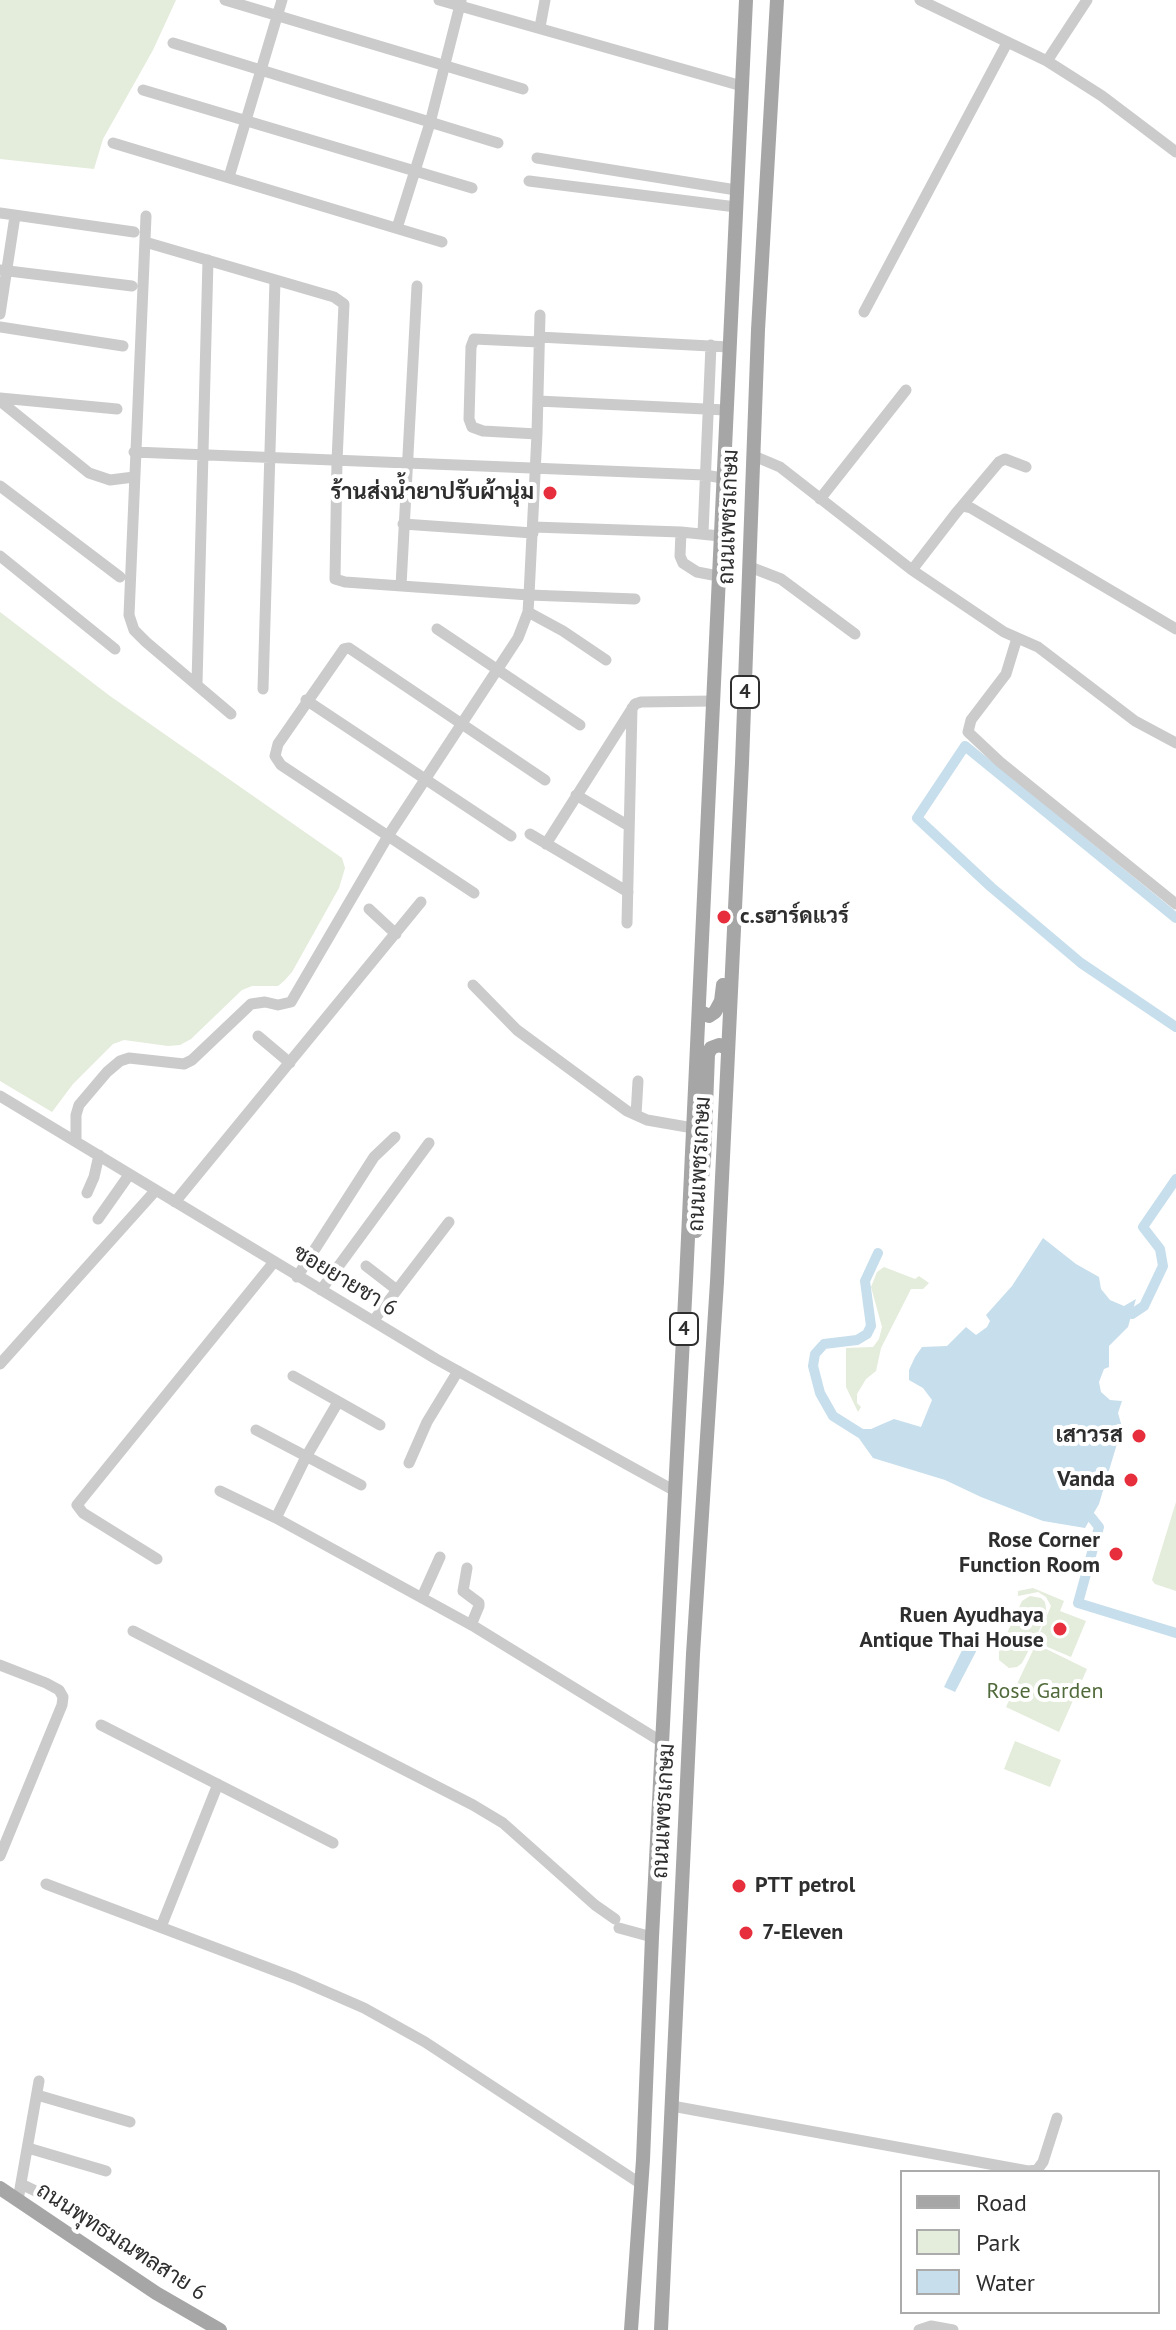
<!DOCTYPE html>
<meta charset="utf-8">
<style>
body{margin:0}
#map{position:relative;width:1176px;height:2330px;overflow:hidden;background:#fff;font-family:"PT Sans",sans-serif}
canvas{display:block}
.legend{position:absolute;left:900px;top:2170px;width:260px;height:144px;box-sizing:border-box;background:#fff;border:2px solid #ababab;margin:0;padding:10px 14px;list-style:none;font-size:24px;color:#2e2e2e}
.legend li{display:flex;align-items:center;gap:16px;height:40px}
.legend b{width:40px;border:2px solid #ababab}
</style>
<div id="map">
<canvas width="1176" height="2330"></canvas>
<ul class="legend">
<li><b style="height:10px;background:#a6a6a6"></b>Road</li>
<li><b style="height:22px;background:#e4ecdb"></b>Park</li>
<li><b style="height:22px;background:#c7deec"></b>Water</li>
</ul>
</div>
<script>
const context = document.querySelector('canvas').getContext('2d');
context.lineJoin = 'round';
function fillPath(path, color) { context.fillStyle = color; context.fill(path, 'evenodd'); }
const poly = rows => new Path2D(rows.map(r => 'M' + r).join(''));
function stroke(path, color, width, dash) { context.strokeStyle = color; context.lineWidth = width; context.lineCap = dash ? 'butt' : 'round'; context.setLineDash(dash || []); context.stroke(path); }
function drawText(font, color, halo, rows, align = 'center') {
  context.font = font + ' "PT Sans",Sarabun,sans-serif'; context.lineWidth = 8; context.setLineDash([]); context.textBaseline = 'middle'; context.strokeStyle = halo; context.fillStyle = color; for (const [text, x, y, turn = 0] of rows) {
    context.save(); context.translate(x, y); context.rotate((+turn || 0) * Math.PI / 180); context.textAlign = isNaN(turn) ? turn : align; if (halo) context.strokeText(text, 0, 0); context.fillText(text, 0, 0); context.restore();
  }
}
const green = poly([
 [0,0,176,0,153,50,103,139,94,169,0,159],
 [0,612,110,696,342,858,345,868,339,888,292,972,284,981,278,986,252,986,242,990,191,1039,180,1045,168,1046,124,1040,113,1044,73,1084,52,1112,0,1081],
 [884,1267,915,1279,919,1276,929,1283,923,1289,911,1289,881,1348,876,1371,866,1379,857,1394,857,1403,861,1407,858,1412,846,1387,846,1348,873,1347,879,1339,882,1327,871,1287,877,1272],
 [1176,1502,1176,1591,1155,1584,1152,1580],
 [1033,1588,1064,1601,1060,1611,1086,1621,1071,1657,1036,1642,1051,1606,1046,1597,1038,1592,1018,1596,1018,1591],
 [1030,1596,1041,1598,1045,1602,1047,1615,1022,1663,1017,1667,1009,1668,999,1660,999,1650,1022,1601],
 [1036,1644,1087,1669,1059,1732,1006,1707],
 [1015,1741,1061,1760,1050,1787,1004,1769]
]);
const water = poly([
 [1043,1238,1076,1264,1099,1277,1101,1289,1110,1300,1124,1306,1136,1299,1128,1327,1109,1346,1109,1367,1104,1369,1099,1382,1101,1392,1110,1400,1122,1401,1118,1413,1122,1427,1099,1504,1085,1528,1043,1521,981,1497,945,1480,873,1458,858,1437,862,1429,871,1429,894,1419,921,1427,932,1400,923,1388,909,1380,909,1370,915,1357,922,1347,947,1346,966,1327,976,1335,987,1327,990,1321,986,1315,1012,1286],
 [969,1636,981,1642,955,1692,944,1687]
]);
const canal = poly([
 [1176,918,965,746,917,818,991,887,1081,963,1176,1027],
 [1132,1314,1144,1306,1163,1266,1160,1249,1143,1227,1176,1179],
 [860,1433,833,1416,820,1393,813,1366,815,1354,824,1344,857,1340,867,1334,871,1326,865,1281,878,1253],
 [1091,1517,1099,1527,1078,1603,1176,1633]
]);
const minor = poly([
 [225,0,523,89],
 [439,0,742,86],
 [920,0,1047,61,1102,96,1176,152],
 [540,27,545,0],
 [173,43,498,143],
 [1047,61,1087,0],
 [143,90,472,188],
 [113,143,442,242],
 [537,158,736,190],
 [229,177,282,0],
 [529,181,736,207],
 [0,213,134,232],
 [146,216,129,615,134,630,146,642,231,714],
 [397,228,430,123,461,1],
 [145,242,334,297,344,304,337,461,335,579,345,582,529,595,528,612],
 [0,270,132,286],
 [864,312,1007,43],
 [0,314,15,216],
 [540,315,537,434,529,595,635,599],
 [0,327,123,346],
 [539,337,729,347],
 [0,398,117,409],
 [0,401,89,473,110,480,134,477],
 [538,401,726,410],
 [537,434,483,431,472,427,469,419,471,347,474,339,539,342],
 [134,452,705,475,722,478],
 [754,456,780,467,912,570,1004,632,1038,647,1135,721,1176,743],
 [0,486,120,577],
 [820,499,906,390],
 [962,506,999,462,1005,459,1026,467],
 [403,524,533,533],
 [533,527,681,532,720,536],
 [681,532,680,556,683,563,697,572,718,576],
 [703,533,711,345],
 [0,556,115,649],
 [750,567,781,579,855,634],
 [912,570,956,513,962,506,971,508,1176,629],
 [401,586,417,286],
 [437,629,580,725],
 [1017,638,1006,674,971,720,968,732,1000,762,1176,904],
 [197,683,208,260],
 [263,689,275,280],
 [306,700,511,836],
 [576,795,629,826],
 [530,834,628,892],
 [546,844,635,704,641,702,714,701],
 [474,893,281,765,275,756,278,744,344,649,349,648,545,780],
 [369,909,396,934],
 [627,923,632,708],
 [473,985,517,1030,627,1111,647,1120,693,1128],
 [258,1036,290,1063],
 [0,1096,436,1359,675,1491],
 [636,1115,638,1081],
 [76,1141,76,1115,79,1105,107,1072,120,1061,129,1058,184,1064,192,1060,251,1004,265,1002,278,1005,291,1002,388,836,518,638,528,612,563,631,606,660],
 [87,1193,94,1177,99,1155],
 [175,1202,421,902],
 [98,1219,129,1175],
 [366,1266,397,1290],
 [297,1277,374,1157,395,1137],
 [321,1290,429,1143],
 [374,1320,449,1222],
 [0,1364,156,1190],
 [293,1376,380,1425],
 [256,1430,361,1485],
 [409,1463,427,1422,458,1371],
 [220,1491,276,1518,475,1627,662,1742],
 [276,1518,306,1457,338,1402],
 [157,1559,83,1513,77,1505,274,1262],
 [467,1568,463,1591,479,1603,479,1606,471,1625],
 [422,1597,440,1557],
 [133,1631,473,1805,503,1823,595,1905,615,1919],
 [0,1665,46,1683,59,1690,63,1697,62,1705,0,1856],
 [101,1725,333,1843],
 [46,1884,295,1978,364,2008,425,2042,641,2184],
 [161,1927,218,1784],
 [619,1928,652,1937],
 [37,2095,130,2122],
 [672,2106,1028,2171,1037,2170,1043,2162,1057,2118],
 [28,2148,106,2171],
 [21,2184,96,2220],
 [18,2200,39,2081],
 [919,2330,931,2326,953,2330]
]);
const major = poly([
 [699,1011,709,1016,715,1012,721,1001,723,985],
 [696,1231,704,1160,708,1054,711,1048,719,1045,728,1048],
 [0,2188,156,2293,220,2330],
 [631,2330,643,2160,652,1937,686,1280,746,0],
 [661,2330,693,1654,717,1282,742,763,758,330,777,0]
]);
const markers = [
 [550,493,8,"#e62e3d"],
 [724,917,8,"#e62e3d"],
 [1139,1436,8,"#e62e3d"],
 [1131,1480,8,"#e62e3d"],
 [1116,1554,8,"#e62e3d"],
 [1060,1629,8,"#e62e3d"],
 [739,1886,8,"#e62e3d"],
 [746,1933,8,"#e62e3d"]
];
const shields = [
 [745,692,28],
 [684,1329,28]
];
const shieldNames = [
 ["4",745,692],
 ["4",684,1329]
];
const poiNames = [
 ["ร้านส่งน้ำยาปรับผ้านุ่ม",534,493],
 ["c.sฮาร์ดแวร์",740,917,"left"],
 ["เสาวรส",1123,1436],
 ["Vanda",1115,1480],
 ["Rose Corner",1100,1541],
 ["Function Room",1100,1566],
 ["Ruen Ayudhaya",1044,1616],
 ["Antique Thai House",1044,1641],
 ["PTT petrol",755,1886,"left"],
 ["7-Eleven",762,1933,"left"]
];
const streetNames = [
 ["ถนนเพชรเกษม",729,517,-88],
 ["ถนนเพชรเกษม",700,1164,-87],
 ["ซอยยายชา 6",345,1281,31],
 ["ถนนเพชรเกษม",664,1811,-87],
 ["ถนนพุทธมณฑลสาย 6",121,2242,33]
];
const parkNames = [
 ["Rose Garden",1045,1692]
];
fillPath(green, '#e4ecdb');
fillPath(water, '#c7deec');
stroke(canal, '#c7deec', 10);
stroke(minor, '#cbcbcb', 11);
stroke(major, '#a6a6a6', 14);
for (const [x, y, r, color] of markers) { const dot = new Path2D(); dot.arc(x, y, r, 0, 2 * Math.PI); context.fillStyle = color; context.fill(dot); stroke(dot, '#fff', 3); }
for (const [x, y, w] of shields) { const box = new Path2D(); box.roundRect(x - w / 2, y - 16, w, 32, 6); context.fillStyle = '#fff'; context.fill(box); stroke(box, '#2e2e2e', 2); }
drawText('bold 20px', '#2e2e2e', null, shieldNames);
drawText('bold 22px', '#2e2e2e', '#fff', poiNames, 'right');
drawText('22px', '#2e2e2e', '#fff', streetNames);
drawText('22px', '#516a3b', '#fff', parkNames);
</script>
